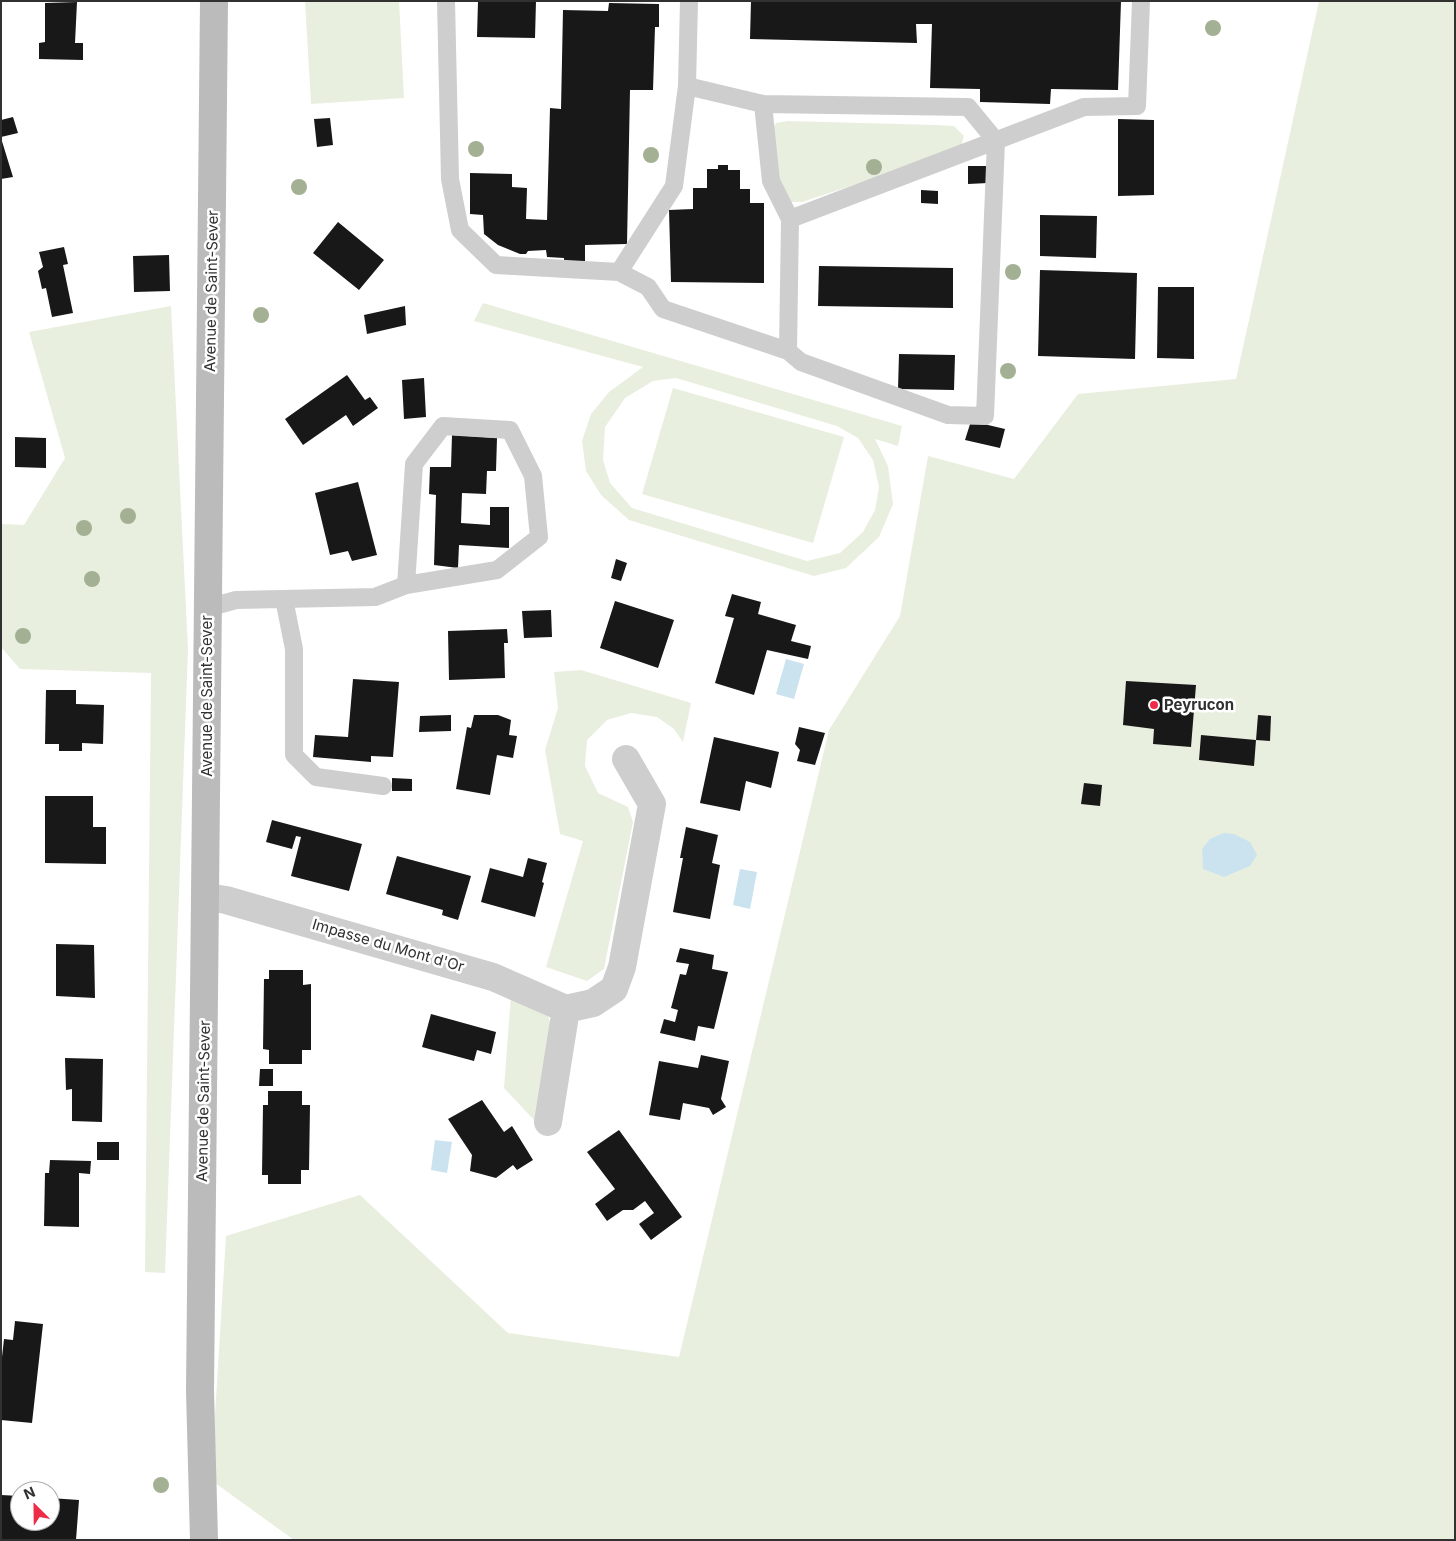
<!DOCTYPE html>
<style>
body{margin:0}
#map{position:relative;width:1456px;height:1541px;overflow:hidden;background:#fff;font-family:Inter,sans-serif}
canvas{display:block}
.frame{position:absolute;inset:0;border:2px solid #313131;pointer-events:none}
.north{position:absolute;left:10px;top:1481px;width:50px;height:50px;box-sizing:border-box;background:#fff;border:1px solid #adadad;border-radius:50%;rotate:337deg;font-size:14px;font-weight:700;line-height:20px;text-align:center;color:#313131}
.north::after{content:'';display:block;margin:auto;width:18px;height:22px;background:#ef2c48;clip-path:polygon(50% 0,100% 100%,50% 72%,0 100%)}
</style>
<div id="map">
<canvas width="1456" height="1541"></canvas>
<div class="frame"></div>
<div class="north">N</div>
</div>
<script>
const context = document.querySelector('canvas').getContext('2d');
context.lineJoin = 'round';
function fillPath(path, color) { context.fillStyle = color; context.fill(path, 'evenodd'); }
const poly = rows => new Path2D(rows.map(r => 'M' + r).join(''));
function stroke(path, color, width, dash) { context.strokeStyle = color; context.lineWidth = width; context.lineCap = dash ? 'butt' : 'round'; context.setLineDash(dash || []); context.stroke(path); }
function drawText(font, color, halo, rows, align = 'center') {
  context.font = font + ' Inter,sans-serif'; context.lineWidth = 5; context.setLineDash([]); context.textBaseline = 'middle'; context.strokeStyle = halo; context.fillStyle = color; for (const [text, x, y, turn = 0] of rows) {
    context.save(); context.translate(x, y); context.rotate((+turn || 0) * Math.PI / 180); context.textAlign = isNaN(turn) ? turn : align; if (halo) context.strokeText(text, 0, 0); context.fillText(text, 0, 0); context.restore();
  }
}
const green = poly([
 [305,1,399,1,404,98,311,104],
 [1319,1,1455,1,1455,1540,294,1540,211,1480,226,1236,360,1195,508,1333,679,1357,829,730,900,616,928,456,1014,479,1078,394,1236,379],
 [788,121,936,125,954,126,964,136,960,150,802,202,789,202,780,184,770,136,776,123],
 [483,303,902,426,898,446,875,439,888,466,893,504,879,537,846,568,814,576,629,520,601,495,586,471,582,441,591,414,609,392,643,367,474,321],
 [676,378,837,426,858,438,873,460,879,487,875,510,863,532,840,553,807,561,632,508,610,483,603,460,605,427,625,398,653,381],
 [171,306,188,649,165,1273,145,1272,151,673,20,669,1,647,1,524,24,525,65,458,29,332],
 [673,388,844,437,813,543,642,494],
 [581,670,691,703,683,742,674,729,657,717,631,713,607,720,587,740,585,766,598,793,628,807,633,822,604,969,587,981,546,967,583,841,560,834,545,750,558,708,554,672],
 [511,995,548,1016,555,1034,535,1121,504,1088]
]);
const water = poly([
 [786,659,804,664,794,699,776,694],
 [1223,833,1234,834,1250,842,1257,855,1250,866,1224,877,1203,869,1202,849,1210,839],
 [740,869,757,872,750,909,733,905],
 [435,1140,452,1142,447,1173,431,1170]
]);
const building = poly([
 [478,1,536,1,535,38,477,37],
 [751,1,1121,1,1118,90,1051,89,1050,104,980,102,980,89,930,88,932,24,916,24,917,43,750,39],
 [77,2,75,43,83,43,83,60,39,59,39,43,45,42,45,3],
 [609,3,659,4,659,27,655,27,653,90,630,90,627,244,585,245,585,263,564,262,564,258,547,257,546,250,528,251,526,254,520,254,498,245,484,234,483,215,470,214,470,173,512,174,512,187,527,188,526,219,547,220,550,108,561,109,563,10,608,11],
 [13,117,18,133,1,137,1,120],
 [330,118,333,145,317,147,314,119],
 [1118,119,1154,120,1154,195,1118,196],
 [1,138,13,177,1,179],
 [718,165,728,165,728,170,740,170,740,189,750,189,750,203,764,203,764,283,671,282,669,210,693,209,693,188,707,188,707,169,718,169],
 [968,166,987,166,988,183,968,184],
 [921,190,938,191,938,204,921,203],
 [1040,215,1097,216,1096,258,1040,256],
 [338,222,384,260,359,290,313,253],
 [64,247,68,264,63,265,73,313,52,317,46,288,42,289,38,271,43,267,39,252],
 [169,255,170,291,134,292,133,256],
 [819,266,953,268,953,308,818,306],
 [1040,270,1137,273,1135,359,1038,356],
 [1158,287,1194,287,1194,359,1157,358],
 [405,306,406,325,367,334,364,315],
 [899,354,955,355,954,390,898,389],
 [347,375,365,400,370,397,378,408,353,426,346,415,303,445,285,419],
 [424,378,426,417,404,419,402,380],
 [971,421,1005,429,1000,448,965,440],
 [452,435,497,438,496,471,487,471,486,494,462,493,461,523,490,525,490,507,509,507,509,548,459,545,458,568,434,565,436,495,429,494,430,467,451,467],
 [15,437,46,438,46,468,15,467],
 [358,482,377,555,352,561,348,551,330,555,315,493],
 [616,559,627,563,621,581,611,578],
 [732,594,761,602,758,614,796,625,791,641,811,646,808,659,767,650,754,695,715,683,734,618,725,616],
 [615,601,674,620,658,668,600,648],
 [551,610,552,637,524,638,522,611],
 [507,629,508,643,504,643,505,678,449,680,448,631],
 [353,679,399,682,393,757,371,756,371,762,313,757,315,735,348,737],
 [1126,681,1196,685,1191,747,1153,744,1154,729,1123,725],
 [46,690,76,690,76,704,104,705,103,744,82,743,82,751,59,751,59,744,45,744],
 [451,715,451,731,419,732,420,716],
 [474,715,498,715,511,720,509,735,517,736,513,758,497,755,490,795,456,789,467,727,471,728],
 [1258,715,1271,716,1270,741,1256,740],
 [799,727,825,733,815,765,797,761,800,750,795,744],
 [1201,735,1256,740,1254,766,1199,760],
 [714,737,779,752,771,788,746,781,740,811,700,803],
 [392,778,412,779,412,791,392,791],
 [1084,783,1102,785,1100,806,1081,804],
 [45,796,93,796,93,827,106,827,106,864,45,863],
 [272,820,362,844,349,891,291,876,301,837,296,836,292,849,266,842],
 [686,827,718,835,712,863,720,865,710,919,673,912,683,858,680,858],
 [397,856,471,876,458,920,442,915,443,910,386,894],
 [528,858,547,863,542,882,544,883,535,917,481,902,490,868,523,877],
 [56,944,94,945,95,998,56,996],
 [680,948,714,955,712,969,728,972,714,1029,698,1026,695,1041,660,1033,664,1019,675,1022,678,1010,671,1008,680,974,686,975,689,964,676,962],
 [269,970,303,970,303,985,311,984,311,1050,302,1050,302,1064,269,1064,269,1050,263,1049,264,979,269,979],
 [431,1014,496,1032,491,1054,477,1050,474,1061,422,1047],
 [701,1055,729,1061,721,1099,726,1107,713,1115,709,1108,683,1103,680,1120,649,1115,659,1061,698,1068],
 [65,1058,103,1059,102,1122,72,1121,72,1089,66,1090],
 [260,1069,273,1069,273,1086,259,1086],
 [268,1091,302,1091,302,1105,310,1105,309,1170,301,1170,301,1184,268,1184,268,1175,262,1175,263,1105,268,1105],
 [482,1100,504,1132,512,1126,533,1160,517,1170,513,1165,496,1178,470,1171,472,1155,448,1119],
 [619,1130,682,1217,651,1240,639,1224,654,1213,645,1201,633,1210,623,1210,607,1221,595,1204,615,1189,587,1152],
 [97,1142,119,1142,119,1160,97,1160],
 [50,1160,91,1161,90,1174,79,1173,79,1227,44,1226,45,1173,49,1173],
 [15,1321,43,1324,32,1423,1,1420,1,1366,4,1339,13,1340],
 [1,1495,20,1496,20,1521,50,1521,50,1498,79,1500,76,1540,1,1540]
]);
const service = poly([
 [446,1,450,179,460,230,496,265,619,272],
 [687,86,763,104,771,181,790,219,788,351,663,309,648,287,619,272,674,186,687,86],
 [687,86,689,1],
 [763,104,968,107,996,141,985,416,948,415,801,362,788,351],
 [790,219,1084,107,1137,106,1141,1],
 [284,599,294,649,294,755,316,777,383,786],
 [207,608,236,600,375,597,406,585,497,570,539,537,533,476,510,430,443,426,414,464,406,585]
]);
const minor = poly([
 [207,897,226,900,493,977,566,1009,593,1003,614,989,622,967,652,804,626,759],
 [548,1122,566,1009]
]);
const secondary = poly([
 [204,1540,200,1391,214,1]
]);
const trees = [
 [1213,28],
 [476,149],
 [651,155],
 [874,167],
 [299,187],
 [1013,272],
 [261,315],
 [1008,371],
 [128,516],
 [84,528],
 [92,579],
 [23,636],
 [161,1485]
];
const markers = [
 [1154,705,5,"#ef2c48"]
];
const streetNames = [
 ["Avenue de Saint-Sever",212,291,-89],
 ["Avenue de Saint-Sever",207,696,-90],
 ["Impasse du Mont d'Or",388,946,16],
 ["Avenue de Saint-Sever",204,1101,-89]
];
const poiNames = [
 ["Peyrucon",1164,705]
];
fillPath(green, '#e8efdf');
fillPath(water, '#cbe3ef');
fillPath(building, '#181818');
stroke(service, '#cecece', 18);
stroke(minor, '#cecece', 28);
stroke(secondary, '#bbb', 28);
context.fillStyle = '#a3b093';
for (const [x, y] of trees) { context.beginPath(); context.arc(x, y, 8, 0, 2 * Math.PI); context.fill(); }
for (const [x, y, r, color] of markers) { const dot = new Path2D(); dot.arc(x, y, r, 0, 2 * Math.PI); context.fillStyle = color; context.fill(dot); stroke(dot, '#fff', 2); }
drawText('15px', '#313131', '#fff', streetNames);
drawText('bold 15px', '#313131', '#fff', poiNames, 'left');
</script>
